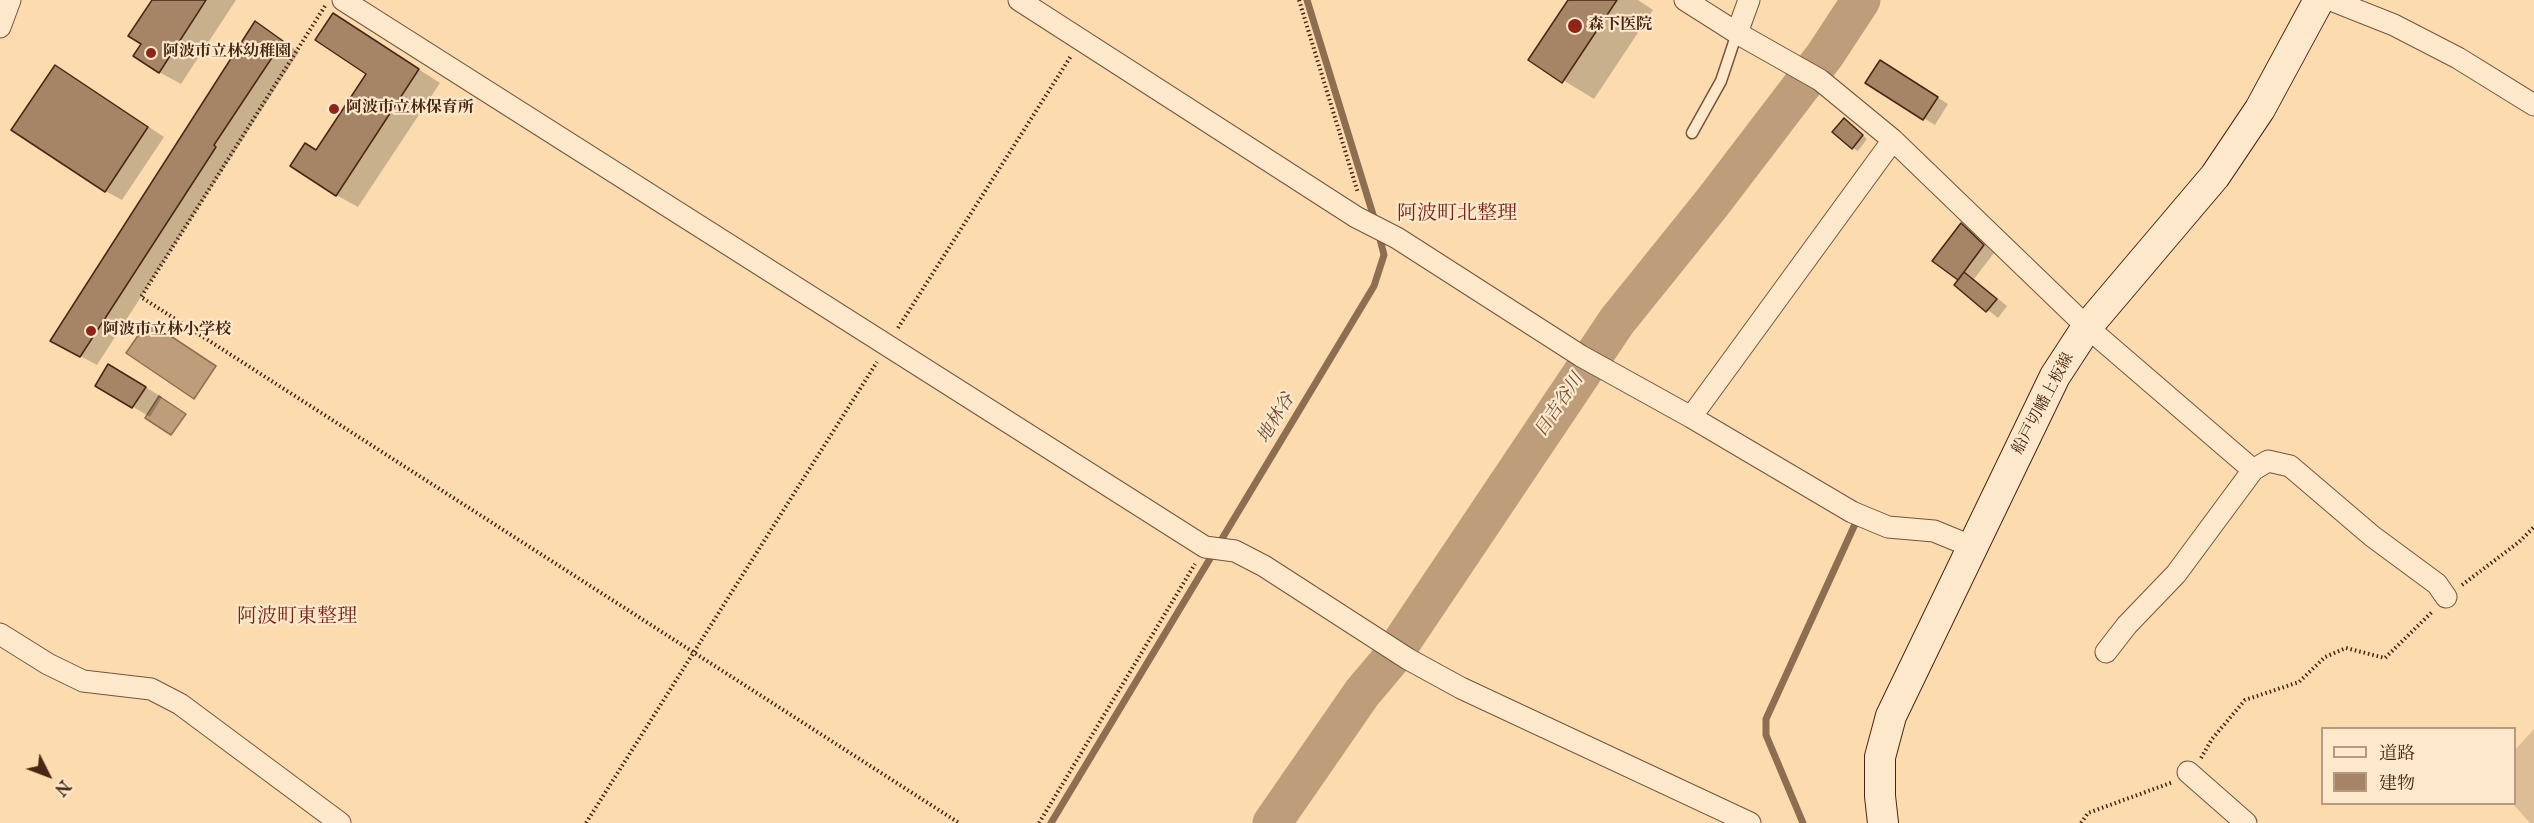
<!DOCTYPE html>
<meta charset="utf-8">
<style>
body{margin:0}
#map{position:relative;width:2534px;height:823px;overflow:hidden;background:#fcdcaf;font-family:"IM FELL English","Noto Serif JP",serif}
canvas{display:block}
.legend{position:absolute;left:2321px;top:727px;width:195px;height:78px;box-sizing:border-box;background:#fde8cb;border:2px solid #b49a82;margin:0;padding:8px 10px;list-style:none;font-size:18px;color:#472614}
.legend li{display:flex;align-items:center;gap:12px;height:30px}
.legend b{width:30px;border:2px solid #b49a82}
.north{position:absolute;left:18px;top:745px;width:60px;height:60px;-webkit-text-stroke:4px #fde8cb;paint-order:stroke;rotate:132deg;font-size:16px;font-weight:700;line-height:24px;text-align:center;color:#472614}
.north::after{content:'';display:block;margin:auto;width:21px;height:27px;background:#472614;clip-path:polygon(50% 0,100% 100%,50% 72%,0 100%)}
</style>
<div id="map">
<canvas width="2534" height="823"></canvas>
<ul class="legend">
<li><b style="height:8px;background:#fde8cb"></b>道路</li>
<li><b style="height:16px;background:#a58565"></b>建物</li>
</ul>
<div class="north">N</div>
</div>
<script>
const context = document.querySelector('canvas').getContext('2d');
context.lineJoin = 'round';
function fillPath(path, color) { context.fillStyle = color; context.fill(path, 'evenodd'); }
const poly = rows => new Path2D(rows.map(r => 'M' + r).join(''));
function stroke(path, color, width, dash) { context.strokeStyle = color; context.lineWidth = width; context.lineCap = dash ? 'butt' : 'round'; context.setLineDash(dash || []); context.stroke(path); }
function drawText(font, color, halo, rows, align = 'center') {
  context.font = font + ' "IM FELL English","Noto Serif JP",serif'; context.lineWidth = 4.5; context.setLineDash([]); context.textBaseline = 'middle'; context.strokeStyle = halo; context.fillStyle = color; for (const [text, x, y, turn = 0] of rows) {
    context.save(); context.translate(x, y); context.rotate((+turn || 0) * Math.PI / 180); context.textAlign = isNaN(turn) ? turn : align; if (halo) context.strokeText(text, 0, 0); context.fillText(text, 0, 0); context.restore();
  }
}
const green = poly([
 [2534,729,2534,823,2530,823,2513,804,2514,751]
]);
const water = poly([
 [148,321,216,366,194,399,126,353,148,321],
 [159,396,186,414,171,435,145,418,159,396]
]);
const shadow = poly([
 [153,0,236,0,181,84,159,72,143,44],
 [1570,0,1638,0,1653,10,1594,99,1530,60],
 [256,23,299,52,97,365,69,350],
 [355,28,440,83,358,207,336,195,317,152,368,73],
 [1891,68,1948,104,1935,125,1867,83],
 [72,76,164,137,122,200,105,191],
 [1845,120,1867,139,1858,151,1853,148],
 [1961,225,1972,231,1994,253,1974,279,2007,306,1998,318,1956,285,1960,280],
 [125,375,162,397,150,417,97,385]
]);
const stream = poly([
 [1307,0,1375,221],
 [1051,823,1374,286,1384,255,1379,235],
 [1803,823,1766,735,1766,719,1856,522]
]);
const river = poly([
 [1272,823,1362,693,1389,661,1617,321,1712,203,1825,55,1861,0]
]);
const building = poly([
 [152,0,206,0,159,73,133,56,141,44,128,36,152,0],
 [1568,0,1617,0,1562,83,1528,60,1568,0],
 [333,13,419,69,336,196,290,166,305,143,316,150,366,74,315,40,333,13],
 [255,21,283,41,214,145,216,147,80,357,50,341,255,21],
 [1880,60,1938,97,1923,120,1865,83,1880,60],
 [55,65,148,127,105,192,11,130,55,65],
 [1844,118,1863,135,1852,149,1832,132,1844,118],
 [1961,223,1984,245,1958,280,1932,261,1961,223],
 [1964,272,1997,299,1986,312,1954,285,1964,272],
 [108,364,146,387,132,408,95,386,108,364]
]);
const path = poly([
 [1299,0,1358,193],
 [325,6,141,297,959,823],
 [898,328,1071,56],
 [2462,585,2519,542,2534,527],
 [2201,758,2212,739,2245,700,2299,682,2325,657,2346,648,2385,658,2432,612],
 [586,823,877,362],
 [1039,823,1195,564],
 [2081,823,2088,813,2173,782]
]);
const service = poly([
 [1692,133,1721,81,1737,33]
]);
const minor = poly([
 [343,0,1205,547,1235,551,1264,566,1408,659,1461,688,1750,823],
 [1019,0,1356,217,1397,238,1581,356,1691,417,1852,512,1888,527,1934,531,1973,547],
 [1685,0,1737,33,1820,80,1893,140,2087,327,2253,470,2268,461,2290,466,2372,536,2437,584,2446,597],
 [2331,0,2394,25,2458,58,2534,105],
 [0,27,10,0],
 [1737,33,1749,0],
 [1691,417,1893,140],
 [0,634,48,664,83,681,151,689,180,704,340,823],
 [2106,652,2127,625,2176,574,2253,470],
 [2188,772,2246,823]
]);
const secondary = poly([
 [1883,823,1880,796,1880,757,1891,716,2055,376,2087,327,2215,176,2260,109,2319,0]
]);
const markers = [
 [1575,26,8,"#8f2418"],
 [151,53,6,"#8f2418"],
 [334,109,6,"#8f2418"],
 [91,331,6,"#8f2418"]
];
const poiNames = [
 ["森下医院",1588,26],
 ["阿波市立林幼稚園",163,53],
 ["阿波市立林保育所",346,109],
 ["阿波市立林小学校",103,331]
];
const streetNames = [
 ["船戸切幡上板線",2044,404,-62]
];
const waterNames = [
 ["日吉谷川",1560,406,-56],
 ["地林谷",1277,419,-59]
];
const quarterNames = [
 ["阿波町北整理",1457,215],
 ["阿波町東整理",297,618]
];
fillPath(green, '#ddbd95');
fillPath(water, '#be9e7a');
stroke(water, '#8e6e51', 1.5);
fillPath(shadow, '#0003');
stroke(stream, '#8e6e51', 7);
stroke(river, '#be9e7a', 39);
fillPath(building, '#a58565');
stroke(building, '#472614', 1.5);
stroke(service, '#74543b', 13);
stroke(minor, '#74543b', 23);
stroke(secondary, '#472614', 32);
stroke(path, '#472614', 4, [1.5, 3]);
stroke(service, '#fde8cb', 10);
stroke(minor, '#fde8cb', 21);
stroke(secondary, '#fde8cb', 30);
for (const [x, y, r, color] of markers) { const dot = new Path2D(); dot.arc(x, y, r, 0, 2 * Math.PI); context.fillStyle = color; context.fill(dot); stroke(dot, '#fde8cb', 2); }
drawText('bold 16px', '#472614', '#fde8cb', poiNames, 'left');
drawText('16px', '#472614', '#fde8cb', streetNames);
drawText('italic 18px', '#6b4a33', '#fde8cb', waterNames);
drawText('20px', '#7a1f14', '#fde8cb', quarterNames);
</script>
